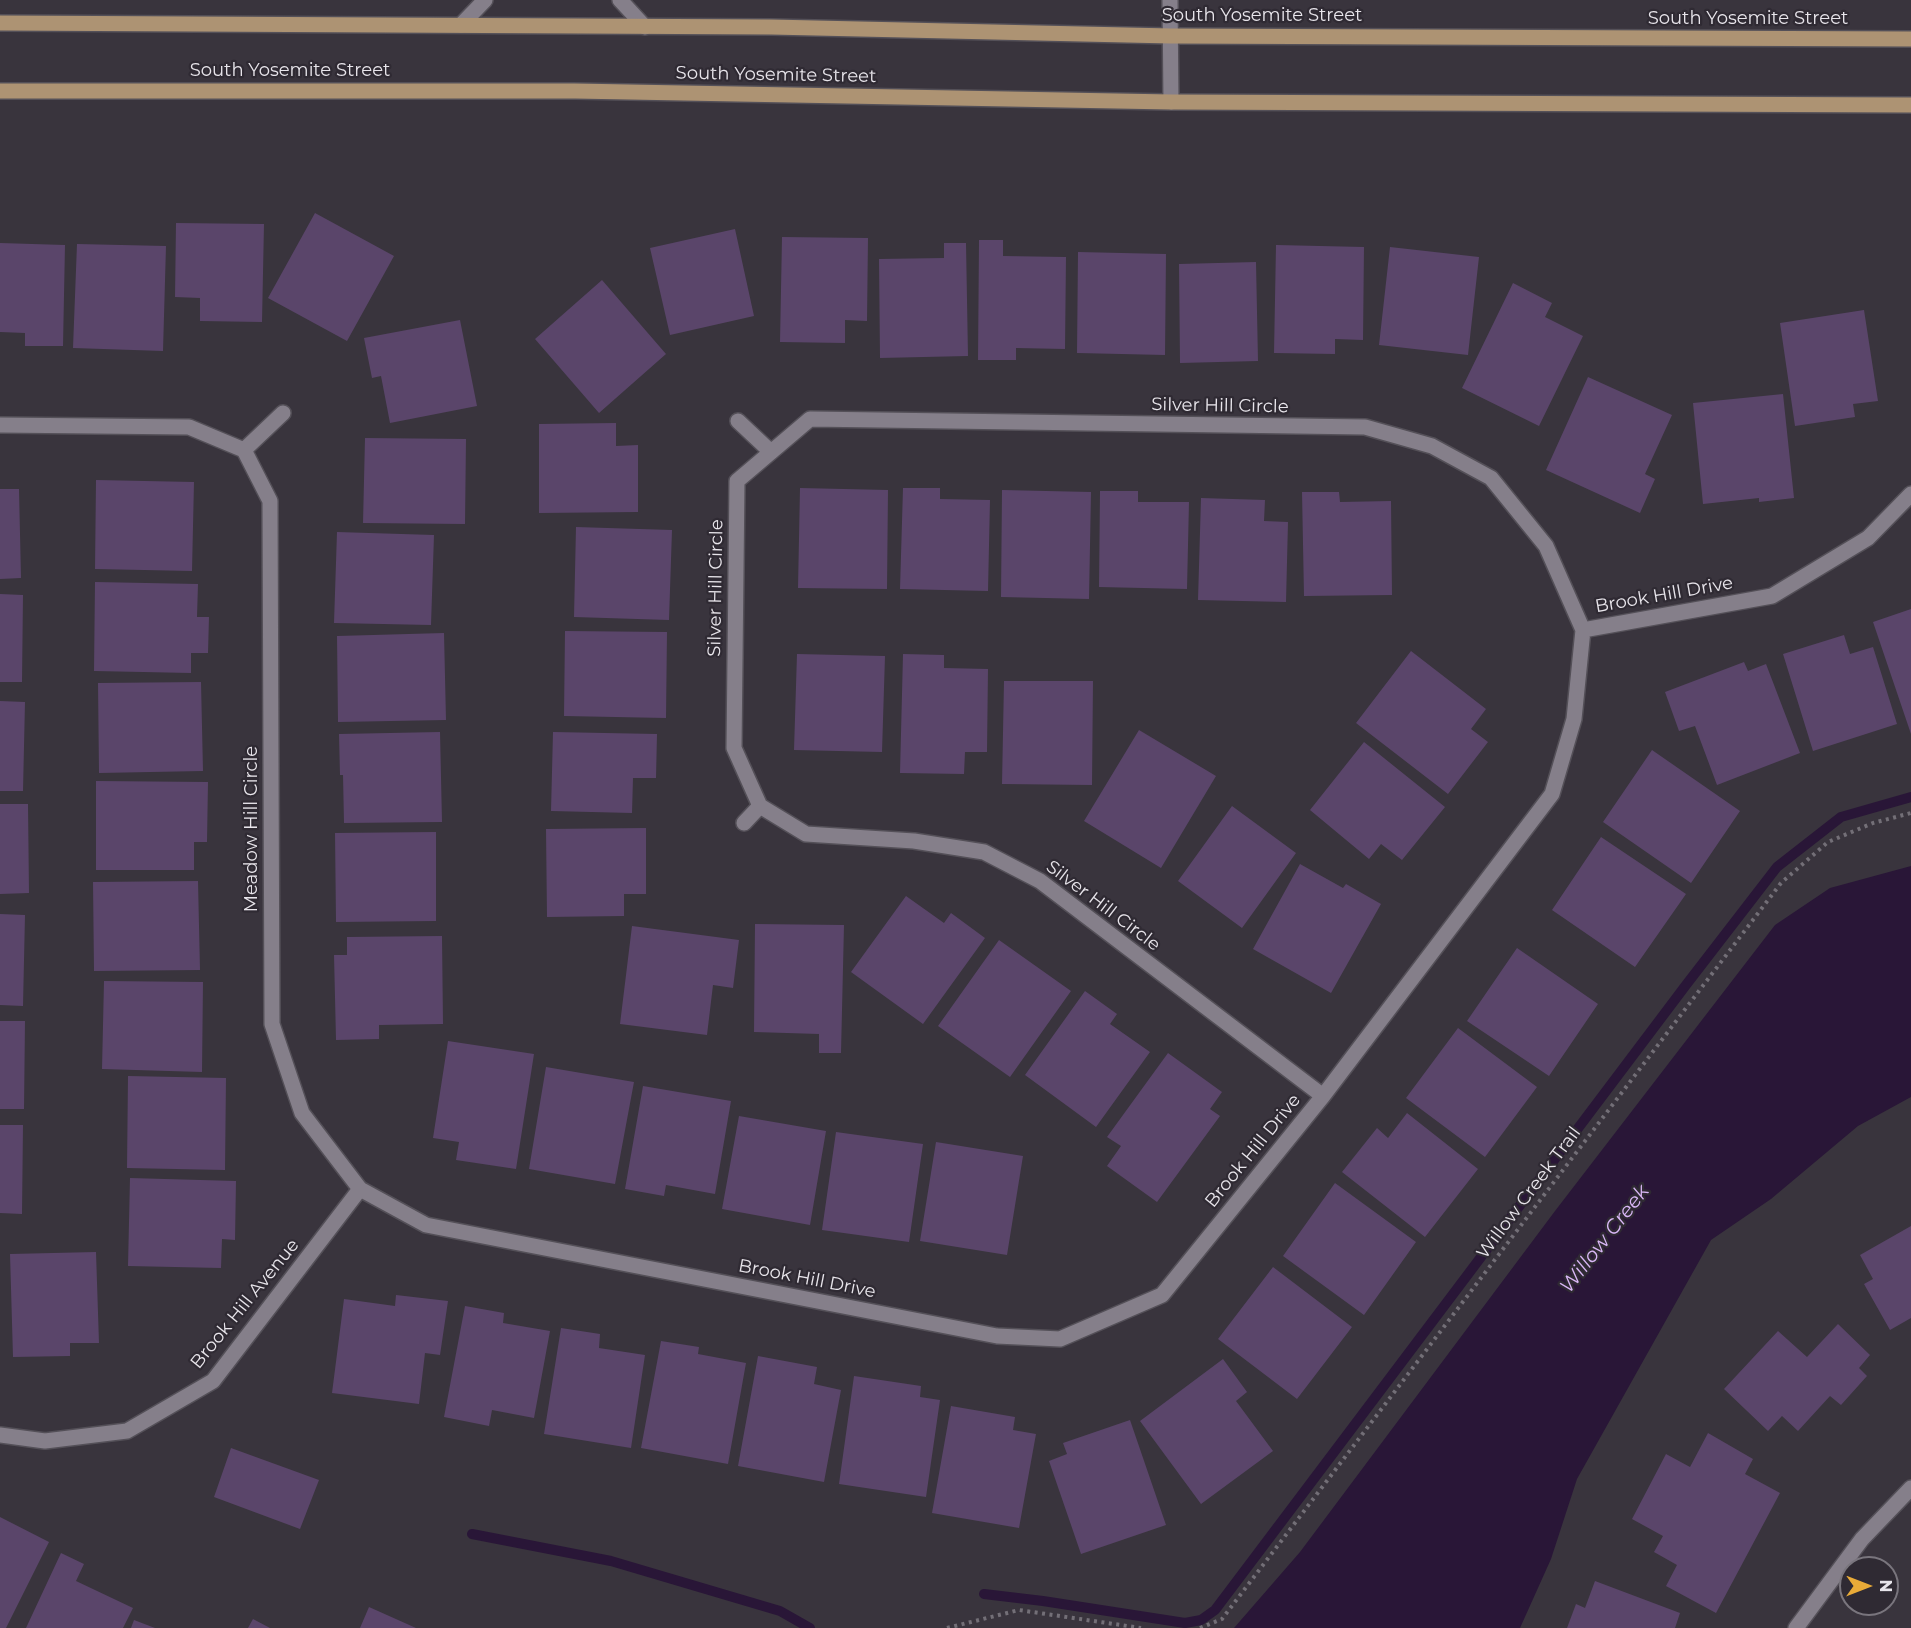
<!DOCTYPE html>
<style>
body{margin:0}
#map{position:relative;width:1911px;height:1628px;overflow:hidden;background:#39343d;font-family:Montserrat,sans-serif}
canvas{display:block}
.north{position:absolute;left:1839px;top:1556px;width:60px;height:60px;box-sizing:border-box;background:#2f2a33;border:2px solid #79757d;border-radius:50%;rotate:90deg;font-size:16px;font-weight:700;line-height:24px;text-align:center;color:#e8e5eb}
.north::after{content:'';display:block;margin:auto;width:21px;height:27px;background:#e9ab38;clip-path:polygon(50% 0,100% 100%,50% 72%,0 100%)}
</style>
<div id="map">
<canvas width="1911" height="1628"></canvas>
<div class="north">N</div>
</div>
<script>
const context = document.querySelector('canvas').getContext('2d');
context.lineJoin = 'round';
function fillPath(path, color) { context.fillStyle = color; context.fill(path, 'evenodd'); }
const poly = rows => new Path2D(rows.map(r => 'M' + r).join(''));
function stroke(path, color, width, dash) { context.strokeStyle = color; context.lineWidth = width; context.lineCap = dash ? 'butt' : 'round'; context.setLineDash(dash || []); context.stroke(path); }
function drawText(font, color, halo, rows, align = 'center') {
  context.font = font + ' Montserrat,sans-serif'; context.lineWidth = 4.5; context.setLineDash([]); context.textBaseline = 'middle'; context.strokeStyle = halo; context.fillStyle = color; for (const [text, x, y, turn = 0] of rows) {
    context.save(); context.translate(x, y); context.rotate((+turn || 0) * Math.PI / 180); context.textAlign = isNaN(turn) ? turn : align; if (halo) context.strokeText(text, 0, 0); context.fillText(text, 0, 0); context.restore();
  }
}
const water = poly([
 [1911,866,1911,1097,1858,1126,1771,1199,1711,1240,1577,1479,1551,1559,1520,1628,1234,1628,1300,1552,1555,1211,1775,925,1830,888]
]);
const stream = poly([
 [472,1534,611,1561,780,1611,810,1628],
 [984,1594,1043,1601,1185,1623,1201,1620,1215,1610,1686,985,1777,867,1841,817,1911,797]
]);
const building = poly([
 [315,213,394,256,347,341,268,298],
 [176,223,264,224,262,322,200,321,200,298,175,297],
 [735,229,754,316,670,335,650,248],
 [782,237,868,238,867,321,845,320,845,343,780,342],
 [979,240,1003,240,1003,256,1066,257,1065,349,1016,348,1016,360,978,360],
 [0,243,65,245,63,346,25,346,25,333,0,332],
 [944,243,966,243,968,356,880,358,879,259,944,258],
 [77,244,166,246,163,351,73,348],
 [1276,245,1364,247,1363,340,1335,339,1335,354,1274,353],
 [1390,247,1479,257,1468,355,1379,345],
 [1078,252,1166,254,1165,355,1077,353],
 [1256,262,1258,361,1180,363,1179,264],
 [602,280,666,354,599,413,535,339],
 [1513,283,1552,303,1545,317,1583,336,1539,426,1462,388],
 [1864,310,1878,401,1853,404,1855,417,1795,426,1780,323],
 [460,320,477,406,390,423,381,376,372,378,364,338],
 [1588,377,1672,415,1645,474,1655,479,1640,513,1546,470],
 [1783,394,1794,498,1759,502,1759,498,1703,504,1693,403],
 [616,423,616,446,638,445,638,512,539,513,539,424],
 [365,438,466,439,465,524,363,523],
 [96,480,194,482,192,571,95,569],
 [800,488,888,490,887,589,798,588],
 [903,488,940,488,940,499,990,500,988,591,900,589],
 [0,489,19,489,21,578,0,579],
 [1002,490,1091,492,1089,599,1001,597],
 [1100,491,1138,491,1138,502,1189,502,1187,589,1099,587],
 [1302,492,1339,492,1340,502,1391,501,1392,595,1304,596],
 [1201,498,1265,500,1264,521,1288,522,1286,602,1198,600],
 [576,527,672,530,669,620,574,617],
 [337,532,434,535,431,625,334,623],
 [95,582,198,584,197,617,209,617,208,653,191,653,191,673,94,671],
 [0,594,23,595,22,682,0,682],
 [1911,609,1911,734,1873,622],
 [565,631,667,632,666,718,564,716],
 [444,633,446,720,338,722,337,636],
 [1844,635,1850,654,1873,647,1897,724,1813,751,1783,654],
 [1411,651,1486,709,1471,729,1488,742,1448,794,1356,723],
 [797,654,885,656,882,752,794,750],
 [903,654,944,655,944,668,988,669,987,752,965,752,964,774,900,773],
 [1744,662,1748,671,1766,664,1800,753,1717,785,1695,726,1679,731,1665,692],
 [1004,681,1093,681,1092,785,1002,784],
 [201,682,203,771,99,773,98,683],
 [0,701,25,702,23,791,0,791],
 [1139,730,1216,776,1161,868,1084,821],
 [440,732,442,822,344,823,343,775,340,775,339,734],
 [553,732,657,734,656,778,633,778,632,813,551,811],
 [1364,742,1445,807,1402,860,1381,844,1369,859,1310,810],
 [1652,750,1740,811,1691,883,1603,822],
 [96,781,208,782,207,842,194,842,194,870,96,870],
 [0,804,28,804,29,893,0,894],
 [1232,806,1296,853,1242,928,1178,881],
 [646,828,646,894,624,894,624,916,547,917,546,829],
 [436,832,436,921,336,922,335,833],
 [1601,837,1686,894,1635,967,1552,910],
 [1300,864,1343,888,1346,884,1381,904,1331,993,1253,949],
 [198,881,200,970,94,971,93,882],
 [906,896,944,923,951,913,985,938,923,1024,851,972],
 [0,914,25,915,23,1006,0,1005],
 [755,924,844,925,841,1053,819,1053,819,1034,754,1032],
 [632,926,739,940,733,988,713,985,707,1035,620,1024],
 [442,936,443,1024,379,1025,379,1039,336,1040,334,955,347,955,347,937],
 [999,940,1071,991,1010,1077,938,1026],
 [1517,948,1598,1004,1549,1076,1467,1021],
 [104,981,203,982,202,1072,102,1069],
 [1085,991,1117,1014,1110,1024,1150,1052,1096,1127,1025,1075],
 [0,1021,25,1021,24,1109,0,1109],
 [1458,1028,1537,1087,1485,1157,1406,1098],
 [448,1041,534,1054,516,1169,456,1160,459,1142,433,1138],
 [1168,1053,1222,1092,1210,1109,1220,1116,1157,1202,1107,1166,1121,1146,1107,1137],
 [546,1067,634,1082,615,1184,529,1169],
 [128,1076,226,1078,225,1170,127,1168],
 [643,1086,731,1101,715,1194,666,1185,664,1196,625,1189],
 [1407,1113,1478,1169,1425,1237,1342,1172,1377,1128,1388,1138],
 [739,1116,826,1131,810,1225,722,1209],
 [0,1125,23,1125,22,1214,0,1213],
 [836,1132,923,1144,909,1242,822,1230],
 [936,1142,1023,1156,1007,1255,920,1241],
 [130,1178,236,1181,235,1240,222,1239,221,1268,128,1266],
 [1335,1183,1416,1242,1364,1315,1283,1256],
 [1911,1226,1911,1318,1890,1330,1864,1284,1873,1279,1860,1255],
 [96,1252,99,1343,70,1343,70,1356,13,1357,10,1254],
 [1273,1267,1352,1327,1297,1399,1218,1339],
 [396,1295,448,1301,440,1355,425,1353,419,1404,332,1393,344,1299,395,1306],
 [465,1306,504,1313,503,1323,550,1331,534,1418,492,1410,489,1426,444,1417],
 [1838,1324,1870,1355,1859,1368,1867,1376,1841,1405,1830,1396,1798,1431,1782,1416,1768,1431,1724,1389,1778,1331,1807,1357],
 [561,1328,600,1334,599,1348,645,1355,631,1448,544,1434],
 [661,1341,699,1347,698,1354,746,1363,728,1464,641,1448],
 [758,1356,817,1367,814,1384,841,1390,824,1482,738,1466],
 [1223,1359,1247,1392,1236,1401,1273,1451,1201,1504,1140,1421],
 [854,1376,921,1386,920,1397,940,1400,926,1497,839,1484],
 [951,1406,1015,1417,1013,1430,1036,1434,1019,1528,932,1513],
 [1130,1420,1166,1525,1081,1554,1049,1461,1067,1454,1063,1443],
 [1708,1433,1753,1459,1745,1474,1780,1493,1716,1613,1666,1586,1677,1565,1654,1552,1663,1536,1632,1519,1666,1454,1690,1467],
 [231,1448,319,1480,300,1529,214,1497],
 [0,1517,49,1542,6,1628,0,1628],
 [61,1553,84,1564,76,1581,133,1608,123,1628,26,1628],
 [1595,1581,1680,1613,1675,1628,1567,1628,1576,1604,1585,1608],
 [369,1607,416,1628,360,1628],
 [253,1619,270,1628,248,1628],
 [134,1620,155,1628,131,1628]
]);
const path = poly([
 [947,1628,1019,1610,1141,1628],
 [1200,1628,1222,1619,1781,883,1828,842,1873,823,1911,813]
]);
const minor = poly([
 [620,0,645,27],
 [1170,0,1171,102],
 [461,25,485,0],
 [738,421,771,452],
 [0,425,189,427,244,450,270,501,272,1024,302,1113,360,1189,426,1225,997,1336,1060,1339,1162,1295,1323,1096,1552,794,1574,719,1583,630,1546,546,1491,478,1432,446,1365,427,810,419,737,481,734,748,760,806,806,834,914,841,984,852,1040,881,1323,1096],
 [244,450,283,413],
 [1583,630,1772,596,1868,538,1911,494],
 [744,823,760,806],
 [0,1435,45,1441,127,1431,213,1381,360,1189],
 [1796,1628,1862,1539,1911,1488]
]);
const major = poly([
 [0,23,771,27,1171,36,1911,39],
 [0,91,575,91,1171,102,1911,105]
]);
const streetNames = [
 ["South Yosemite Street",1262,16],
 ["South Yosemite Street",1748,19],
 ["South Yosemite Street",290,71],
 ["South Yosemite Street",776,75,1],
 ["Silver Hill Circle",1220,406,1],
 ["Silver Hill Circle",716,588,-89],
 ["Brook Hill Drive",1664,595,-10],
 ["Meadow Hill Circle",252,829,-90],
 ["Silver Hill Circle",1103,906,37],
 ["Brook Hill Drive",1253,1151,-51],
 ["Willow Creek Trail",1529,1193,-53],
 ["Brook Hill Drive",807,1279,11],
 ["Brook Hill Avenue",245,1304,-51]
];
const waterNames = [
 ["Willow Creek",1605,1239,-52]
];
fillPath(water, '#291637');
stroke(stream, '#291637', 10);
fillPath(building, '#5a456a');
stroke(minor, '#545058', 18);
stroke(major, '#545058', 18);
stroke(path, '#736f77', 4, [3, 4.5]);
stroke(minor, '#857f8a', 15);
stroke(major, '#ad9373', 15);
drawText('18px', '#e8e5eb', '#2f2a33', streetNames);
drawText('italic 20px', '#d9b7f6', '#2f2a33', waterNames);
</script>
